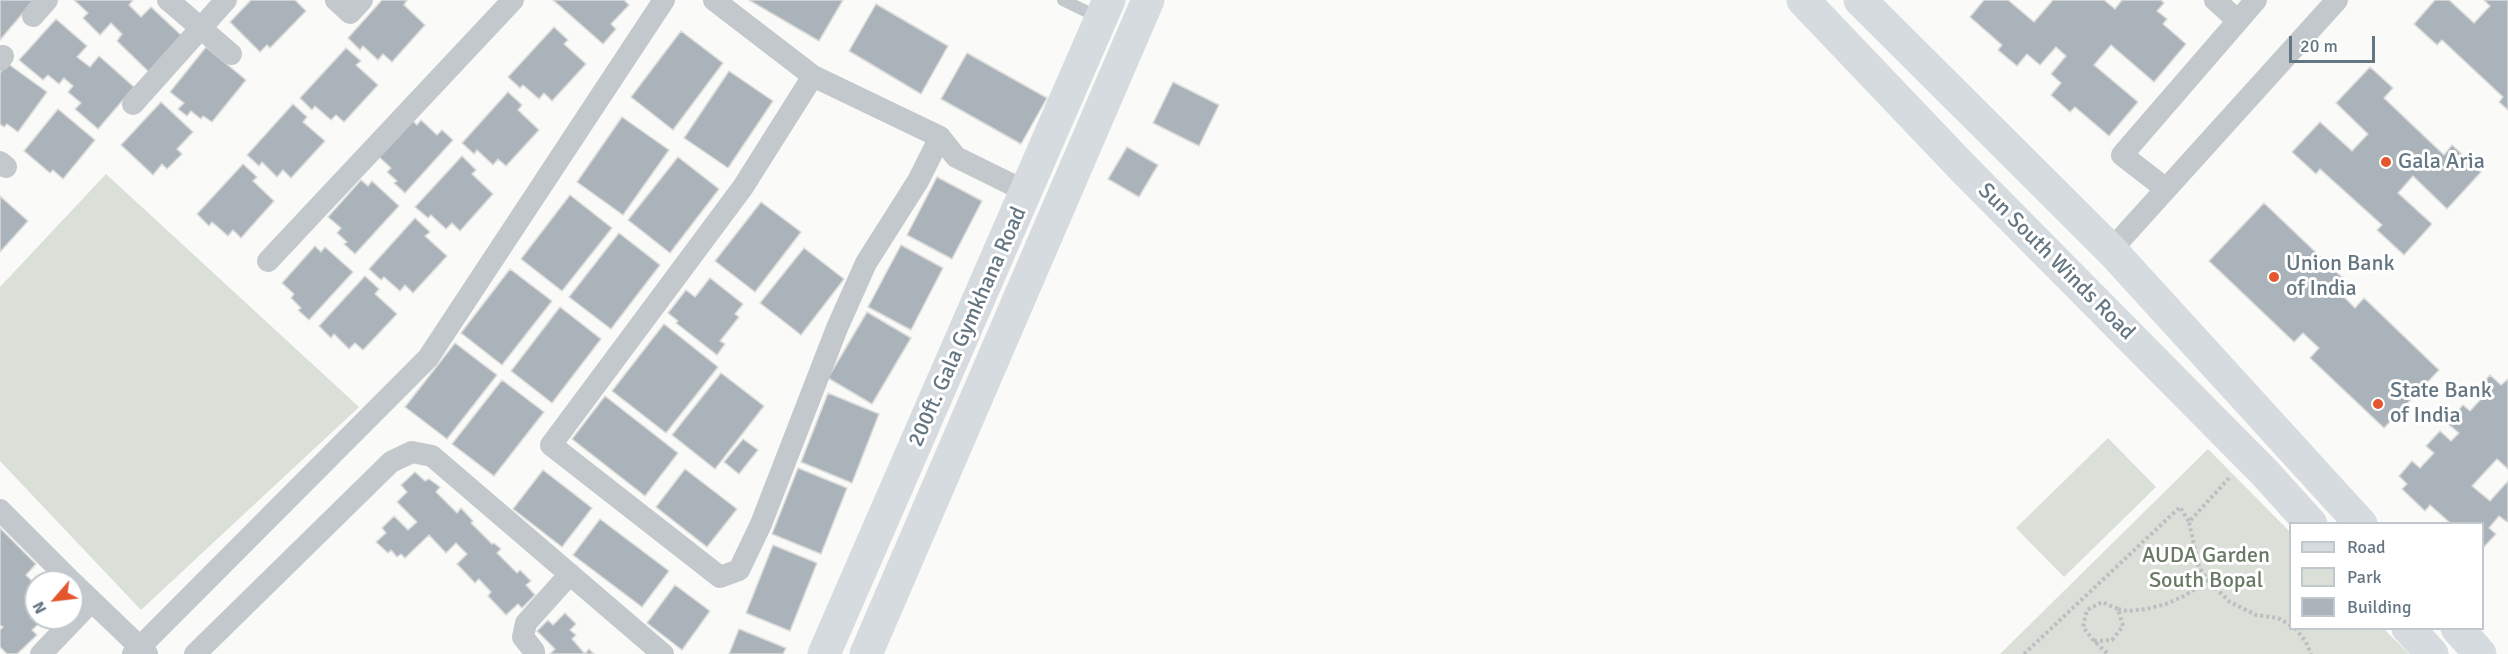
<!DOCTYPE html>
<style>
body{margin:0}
#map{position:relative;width:2508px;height:654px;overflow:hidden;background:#fafaf8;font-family:Signika,sans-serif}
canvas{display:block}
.legend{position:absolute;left:2289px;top:522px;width:195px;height:108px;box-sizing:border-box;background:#fff;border:2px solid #c1c8cd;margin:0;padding:8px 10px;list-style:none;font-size:18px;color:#657683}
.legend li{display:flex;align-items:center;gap:12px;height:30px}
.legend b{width:30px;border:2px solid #c1c8cd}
.north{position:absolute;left:24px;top:570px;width:60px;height:60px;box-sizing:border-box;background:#fff;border:2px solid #c1c8cd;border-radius:50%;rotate:242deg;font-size:16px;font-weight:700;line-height:24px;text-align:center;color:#657683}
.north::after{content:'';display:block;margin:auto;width:21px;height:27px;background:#e4572e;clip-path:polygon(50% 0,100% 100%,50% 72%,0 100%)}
.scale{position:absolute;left:2289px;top:36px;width:86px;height:27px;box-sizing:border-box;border:3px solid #657683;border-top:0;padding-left:8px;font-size:18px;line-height:21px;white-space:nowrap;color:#657683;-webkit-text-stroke:4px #fff;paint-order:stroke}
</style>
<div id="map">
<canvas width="2508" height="654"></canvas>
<ul class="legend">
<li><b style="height:8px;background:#d6dbdf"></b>Road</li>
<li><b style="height:16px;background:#dadfd7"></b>Park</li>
<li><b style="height:16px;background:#aab3b9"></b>Building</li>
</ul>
<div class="north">N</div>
<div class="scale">20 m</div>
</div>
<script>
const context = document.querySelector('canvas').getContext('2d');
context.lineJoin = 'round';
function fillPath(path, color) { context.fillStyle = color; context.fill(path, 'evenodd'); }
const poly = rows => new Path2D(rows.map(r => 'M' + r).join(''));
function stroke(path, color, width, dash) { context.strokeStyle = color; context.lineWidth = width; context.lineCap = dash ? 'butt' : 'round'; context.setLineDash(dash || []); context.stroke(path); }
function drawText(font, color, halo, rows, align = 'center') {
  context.font = font + ' Signika,sans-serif'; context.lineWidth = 6; context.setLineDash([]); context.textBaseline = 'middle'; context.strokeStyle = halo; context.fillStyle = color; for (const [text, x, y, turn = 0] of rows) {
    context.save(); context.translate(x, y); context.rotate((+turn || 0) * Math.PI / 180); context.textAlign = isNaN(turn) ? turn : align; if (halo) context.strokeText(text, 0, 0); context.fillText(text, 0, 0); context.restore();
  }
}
const green = poly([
 [106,174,359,407,141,610,0,461,0,287],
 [2108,438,2156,487,2064,577,2016,528],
 [2208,449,2290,532,2290,628,2384,629,2409,654,2000,654]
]);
const building = poly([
 [0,0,34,0,0,40,0,0],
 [74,0,133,0,129,5,141,17,151,7,182,36,149,72,117,41,122,34,111,23,100,35,83,18,88,13,74,0],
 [251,0,295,0,306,11,270,48,267,45,260,52,230,22,251,0],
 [382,0,407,0,404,5,425,25,392,62,383,54,378,60,363,46,360,50,348,38,382,0],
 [553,0,624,0,629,5,611,24,616,29,603,44,553,0],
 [749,0,843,0,819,41,749,0],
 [1984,0,2008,0,2034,22,2053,0,2104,0,2115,9,2122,0,2161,0,2164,3,2157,11,2167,19,2163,24,2186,44,2154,82,2111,45,2094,65,2138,102,2109,136,2075,107,2070,112,2051,95,2061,83,2051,74,2066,56,2056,47,2040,65,2027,54,2017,66,1998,50,2002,45,1970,17,1984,0],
 [2435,0,2449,0,2474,23,2490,6,2484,0,2508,0,2508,110,2499,102,2503,97,2442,40,2437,45,2414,24,2435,0],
 [876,4,948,46,921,94,849,51,876,4],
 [56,19,87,46,77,57,90,67,99,56,134,87,98,129,75,109,81,103,68,92,73,86,64,78,59,84,48,75,43,80,19,60,56,19],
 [554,27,568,40,564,44,586,64,552,101,544,93,539,99,523,85,520,88,508,77,554,27],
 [681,31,723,63,673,130,631,97,681,31],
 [206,47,246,80,212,122,203,116,201,119,191,111,187,116,178,109,184,103,170,92,206,47],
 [346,48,361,61,356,65,378,85,344,122,336,115,331,120,315,106,312,110,300,98,346,48],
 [967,53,1047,98,1021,144,941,99,967,53],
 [7,63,47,92,18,132,7,124,4,127,0,124,0,73,7,63],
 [2370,67,2393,88,2384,98,2444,155,2452,145,2481,172,2447,209,2413,176,2398,193,2432,224,2404,255,2377,230,2382,225,2320,169,2316,174,2292,152,2320,122,2352,151,2368,134,2336,103,2370,67],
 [729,71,773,101,728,168,684,138,729,71],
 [1173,82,1219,105,1199,146,1153,123,1173,82],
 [508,92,522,105,518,110,539,130,506,166,498,159,493,165,477,150,474,154,462,143,508,92],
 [161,102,193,132,177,149,182,154,167,169,162,164,153,175,121,145,161,102],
 [293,104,307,117,303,122,325,141,291,178,283,170,277,177,262,162,259,166,247,155,293,104],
 [58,109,95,140,63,179,53,170,50,173,24,151,58,109],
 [622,117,669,150,623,215,577,182,622,117],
 [411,119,417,125,421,120,437,135,442,130,453,140,405,193,394,183,397,181,387,172,391,168,378,156,411,119],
 [1127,147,1158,165,1139,197,1108,179,1127,147],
 [462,156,476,170,472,174,493,194,460,231,452,223,446,229,431,215,428,218,415,207,462,156],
 [678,157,719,189,670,253,628,220,678,157],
 [243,164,257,177,253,181,274,201,241,238,233,230,228,236,212,222,209,226,197,214,243,164],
 [937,177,982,201,952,259,907,235,937,177],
 [361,180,368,186,372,181,399,206,355,254,344,244,347,242,337,233,341,228,328,217,361,180],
 [570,195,612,228,562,291,521,259,570,195],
 [0,196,28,221,0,252,0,196],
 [761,202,801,232,755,292,715,261,761,202],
 [2264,203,2348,283,2339,292,2355,308,2364,298,2439,370,2384,428,2310,358,2319,348,2303,333,2294,342,2209,261,2264,203],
 [415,218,430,232,425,236,447,256,413,293,405,285,400,291,384,277,381,280,369,269,415,218],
 [619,233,660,265,611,329,569,297,619,233],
 [901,245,943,268,911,330,868,307,901,245],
 [315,246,321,252,325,247,353,272,309,320,298,310,301,308,291,298,294,294,282,283,315,246],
 [804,248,844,279,801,335,760,303,804,248],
 [510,269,552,301,502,365,461,333,510,269],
 [365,276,379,289,375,294,397,314,363,350,355,343,349,349,334,334,331,338,319,326,365,276],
 [710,278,743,304,735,314,739,317,720,341,725,344,717,355,676,323,678,321,668,313,686,290,695,297,710,278],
 [560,307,601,339,552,403,511,371,560,307],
 [867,312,911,338,872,404,828,378,867,312],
 [664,324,718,367,666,433,612,391,664,324],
 [455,343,497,375,447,439,405,407,455,343],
 [721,373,764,406,715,469,672,435,721,373],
 [2490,375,2501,385,2508,379,2508,469,2497,459,2472,486,2490,501,2508,481,2508,521,2507,522,2499,516,2489,528,2496,534,2482,549,2482,524,2448,524,2449,522,2430,505,2425,511,2402,489,2407,484,2399,476,2412,461,2420,468,2434,453,2426,446,2440,431,2451,441,2459,433,2447,423,2463,405,2470,411,2482,398,2475,392,2490,375],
 [502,380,544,412,494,476,452,444,502,380],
 [828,393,879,414,852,483,801,462,828,393],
 [605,396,678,453,645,496,572,439,605,396],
 [743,439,758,450,739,474,724,462,743,439],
 [798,468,847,488,821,554,772,534,798,468],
 [685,469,737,509,707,547,656,507,685,469],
 [543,470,592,508,562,547,513,509,543,470],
 [415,472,425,481,429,479,440,487,436,492,457,513,461,508,473,521,471,523,492,544,494,543,501,549,497,553,517,573,520,570,531,581,526,585,535,595,522,608,518,604,506,615,488,596,491,592,479,579,475,583,457,564,467,554,456,543,446,553,429,535,405,558,401,554,397,557,391,550,388,553,376,542,386,533,382,528,394,516,408,530,417,522,397,502,407,492,401,485,415,472],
 [600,519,669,571,642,607,573,555,600,519],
 [0,528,36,564,26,575,36,585,36,618,45,618,32,630,37,635,17,654,7,654,0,647,0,630,3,627,0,625,0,528],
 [773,545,817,563,790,631,746,613,773,545],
 [675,585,710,611,682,650,647,623,675,585],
 [565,613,576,624,570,630,576,635,572,639,585,654,589,649,594,654,550,654,555,649,537,631,548,620,553,625,565,613],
 [739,629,786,648,783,654,729,654,739,629]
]);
const path = poly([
 [2229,478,2189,522,2199,567,2208,581,2230,602,2256,615,2278,618,2290,625],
 [2118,609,2127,611,2146,609,2166,604,2184,596,2208,581],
 [2295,628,2306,642,2311,654],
 [2094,641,2112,640,2123,626,2118,609,2102,602,2087,610,2083,627,2094,641,2108,654],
 [2024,654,2180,507,2189,522]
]);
const lane = poly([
 [1063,0,1100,18]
]);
const street = poly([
 [168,0,231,54],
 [336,0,350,13,362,0],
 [714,0,813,76,940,137,956,157,1027,192],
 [2215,0,2238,21],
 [33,16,47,0],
 [0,60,3,56],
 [813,76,743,187,551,445,720,577,739,570,761,524,837,328,866,263,918,181,940,137],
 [133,104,226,0],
 [0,162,6,167],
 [2166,189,2122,155,2256,0],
 [2111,250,2337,0],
 [268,261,513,0],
 [0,510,72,582],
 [72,582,147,654],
 [41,654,91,602],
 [133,654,428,358,664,0],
 [195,654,391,462,412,452,432,456,663,654],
 [534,654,534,651,523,637,526,623,570,574]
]);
const secondary = poly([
 [1803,0,1963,168,2264,472,2311,524],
 [1860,0,2111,250,2361,524],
 [2408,628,2432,654],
 [2457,628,2480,654],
 [824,654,1109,0],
 [866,654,1148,0]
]);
const markers = [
 [2386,162,6,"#e4572e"],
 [2274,277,6,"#e4572e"],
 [2378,404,6,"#e4572e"]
];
const poiNames = [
 ["Gala Aria",2398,162],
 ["Union Bank",2286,264],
 ["of India",2286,289],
 ["State Bank",2390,391],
 ["of India",2390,416]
];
const streetNames = [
 ["Sun South Winds Road",2056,262,45],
 ["200ft. Gala Gymkhana Road",968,327,-66]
];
const parkNames = [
 ["AUDA Garden",2206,556],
 ["South Bopal",2206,581]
];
fillPath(green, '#dadfd7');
fillPath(building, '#aab3b9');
stroke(building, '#dcdcda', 1.5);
stroke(path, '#bbbfc2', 4, [3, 3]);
stroke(lane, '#c3c8cc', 12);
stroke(street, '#c3c8cc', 22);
stroke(secondary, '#d6dbdf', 33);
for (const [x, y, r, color] of markers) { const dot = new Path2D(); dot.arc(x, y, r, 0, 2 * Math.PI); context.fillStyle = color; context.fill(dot); stroke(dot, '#fff', 2); }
drawText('22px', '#657683', '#fff', poiNames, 'left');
drawText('22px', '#657683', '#fff', streetNames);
drawText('22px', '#687a64', '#fff', parkNames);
</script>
